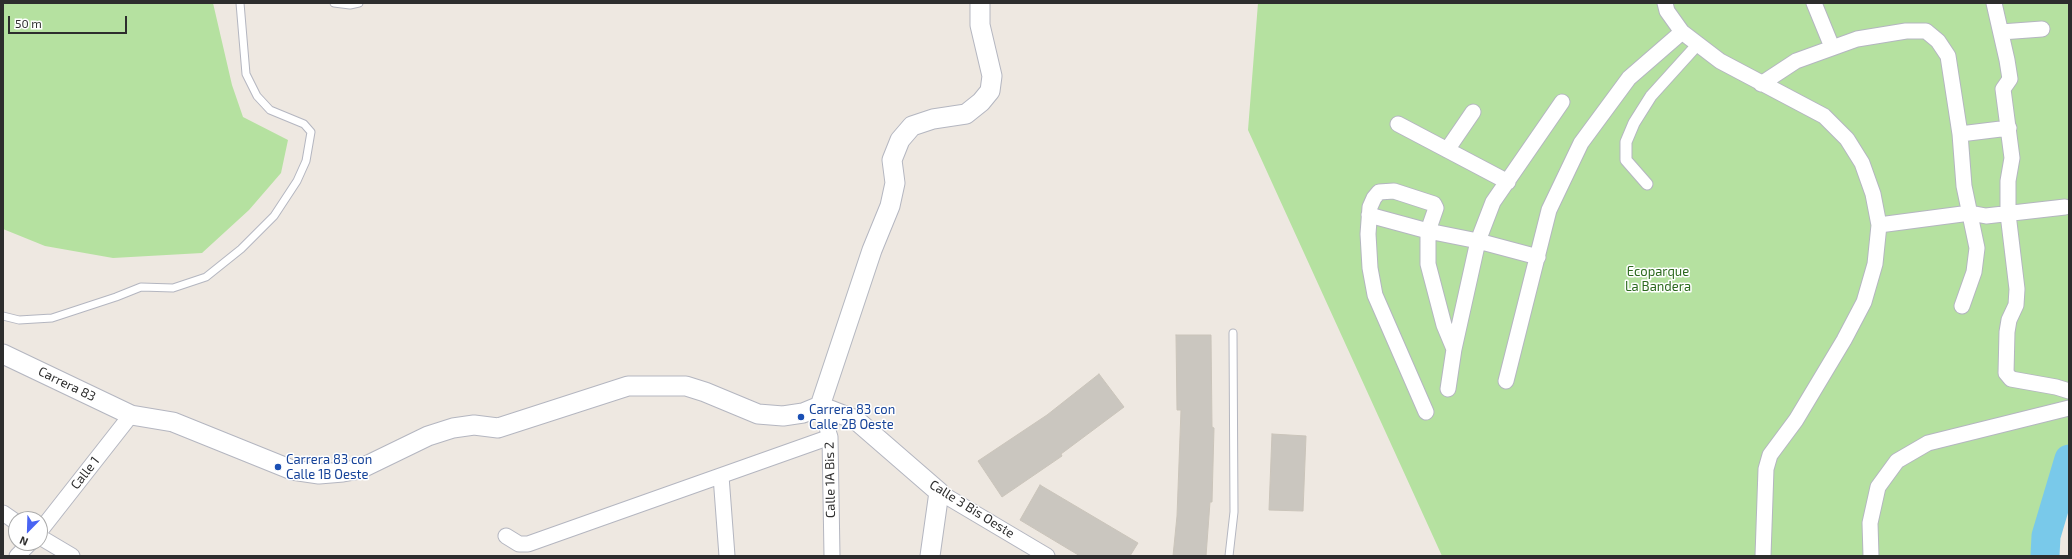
<!DOCTYPE html>
<style>
body{margin:0}
#map{position:relative;width:2072px;height:559px;overflow:hidden;background:#eee8e1;font-family:"Exo 2",sans-serif}
canvas{display:block}
.frame{position:absolute;inset:0;border:4px solid #2d2d2d;pointer-events:none}
.north{position:absolute;left:8px;top:511px;width:40px;height:40px;box-sizing:border-box;background:#fff;border:1px solid #ababab;border-radius:50%;rotate:203deg;font-size:11px;font-weight:700;line-height:16px;text-align:center;color:#2d2d2d}
.north::after{content:'';display:block;margin:auto;width:14px;height:18px;background:#4964f3;clip-path:polygon(50% 0,100% 100%,50% 72%,0 100%)}
.scale{position:absolute;left:8px;top:16px;width:119px;height:18px;box-sizing:border-box;border:2px solid #2d2d2d;border-top:0;padding-left:5px;font-size:12px;line-height:14px;white-space:nowrap;color:#2d2d2d;-webkit-text-stroke:3px #fff;paint-order:stroke}
</style>
<div id="map">
<canvas width="2072" height="559"></canvas>
<div class="frame"></div>
<div class="north">N</div>
<div class="scale">50 m</div>
</div>
<script>
const context = document.querySelector('canvas').getContext('2d');
context.lineJoin = 'round';
function fillPath(path, color) { context.fillStyle = color; context.fill(path, 'evenodd'); }
const poly = rows => new Path2D(rows.map(r => 'M' + r).join(''));
function stroke(path, color, width, dash) { context.strokeStyle = color; context.lineWidth = width; context.lineCap = dash ? 'butt' : 'round'; context.setLineDash(dash || []); context.stroke(path); }
function drawText(font, color, halo, rows, align = 'center') {
  context.font = font + ' "Exo 2",sans-serif'; context.lineWidth = 3; context.setLineDash([]); context.textBaseline = 'middle'; context.strokeStyle = halo; context.fillStyle = color; for (const [text, x, y, turn = 0] of rows) {
    context.save(); context.translate(x, y); context.rotate((+turn || 0) * Math.PI / 180); context.textAlign = isNaN(turn) ? turn : align; if (halo) context.strokeText(text, 0, 0); context.fillText(text, 0, 0); context.restore();
  }
}
const green = poly([
 [3,3,213,3,232,85,243,117,288,140,281,173,249,210,202,253,113,258,45,246,3,229],
 [1258,3,2069,3,2069,459,2046,536,2045,556,1442,556,1248,130]
]);
const river = poly([
 [2045,556,2046,536,2069,459]
]);
const building = poly([
 [1176,335,1211,335,1212,427,1214,428,1212,502,1210,502,1206,556,1173,556,1177,516,1181,410,1177,410,1176,335],
 [1099,374,1124,407,1061,454,1062,456,1002,497,978,461,1047,415,1099,374],
 [1272,434,1306,436,1303,511,1269,510,1272,434],
 [1040,485,1138,543,1130,556,1080,556,1020,520,1040,485]
]);
const service = poly([
 [334,3,350,5,359,3],
 [3,316,19,320,52,318,116,297,141,287,173,288,206,277,241,249,274,216,297,181,306,161,311,132,304,124,270,110,257,96,246,74,240,3],
 [1229,556,1234,512,1233,333]
]);
const pedestrian = poly([
 [1647,184,1626,160,1626,142,1634,123,1651,96,1698,44]
]);
const minor = poly([
 [1665,3,1667,11,1682,32,1720,61,1824,116,1847,139,1862,163,1873,194,1879,225,1875,264,1864,302,1844,340,1796,420,1770,455,1766,469,1763,556],
 [1814,3,1832,47],
 [1994,3,2007,60,2010,79,2003,89,2012,158,2008,181,2008,214,2017,289,2016,305,2009,320,2007,332,2006,373,2011,379,2056,387,2069,391],
 [2001,32,2042,29],
 [1761,84,1796,61,1857,39,1906,31,1926,31,1938,41,1948,56,1960,134,1964,186,1977,248,1974,272,1962,306],
 [1398,124,1508,182],
 [1960,134,2009,128],
 [1447,150,1473,112],
 [1369,215,1428,231,1478,241,1538,257],
 [1879,225,1970,213,1986,216,2065,207],
 [1506,381,1549,210,1581,143,1629,78,1682,32],
 [1448,389,1454,349,1478,241,1493,202,1562,102],
 [820,406,830,437,832,556],
 [1426,412,1375,295,1370,268,1368,234,1370,207,1374,198,1379,192,1394,191,1434,204,1436,208,1428,231,1428,264,1444,325,1454,349],
 [721,476,727,556],
 [939,492,1047,556],
 [3,513,16,522],
 [40,531,131,415],
 [506,536,519,544,528,544,830,437],
 [40,537,72,556],
 [17,556,30,543],
 [1871,556,1870,523,1878,487,1897,461,1928,443,2069,408]
]);
const tertiary = poly([
 [3,354,131,415,173,422,292,470,319,474,343,472,360,469,428,436,453,428,474,425,498,428,628,386,686,386,705,392,758,414,783,416,803,413,820,406,872,250,890,206,895,183,892,160,900,140,912,126,933,119,966,114,981,102,990,91,992,76,980,25,980,3],
 [820,406,856,420,939,492,930,556]
]);
const markers = [
 [801,417,4,"#1a4fb4"],
 [278,467,4,"#1a4fb4"]
];
const parkNames = [
 ["Ecoparque",1658,272],
 ["La Bandera",1658,287]
];
const streetNames = [
 ["Carrera 83",67,384,26],
 ["Calle 1",85,473,-52],
 ["Calle 1A Bis 2",830,480,-91],
 ["Calle 3 Bis Oeste",972,509,32]
];
const transitNames = [
 ["Carrera 83 con",809,410],
 ["Calle 2B Oeste",809,425],
 ["Carrera 83 con",286,460],
 ["Calle 1B Oeste",286,475]
];
fillPath(green, '#b5e1a0');
stroke(river, '#79c9ea', 29);
fillPath(building, '#cac6bf');
stroke(building, '#cac4ba', 1);
stroke(service, '#b4b6c0', 9);
stroke(pedestrian, '#b4b6c0', 13);
stroke(minor, '#b4b6c0', 17);
stroke(tertiary, '#b4b6c0', 21);
stroke(service, '#fff', 7);
stroke(pedestrian, '#fff', 11);
stroke(minor, '#fff', 15);
stroke(tertiary, '#fff', 19);
for (const [x, y, r, color] of markers) { const dot = new Path2D(); dot.arc(x, y, r, 0, 2 * Math.PI); context.fillStyle = color; context.fill(dot); stroke(dot, '#fff', 1.5); }
drawText('13px', '#2c691e', '#fff', parkNames);
drawText('13px', '#2d2d2d', '#fff', streetNames);
drawText('13px', '#164399', '#fff', transitNames, 'left');
</script>
